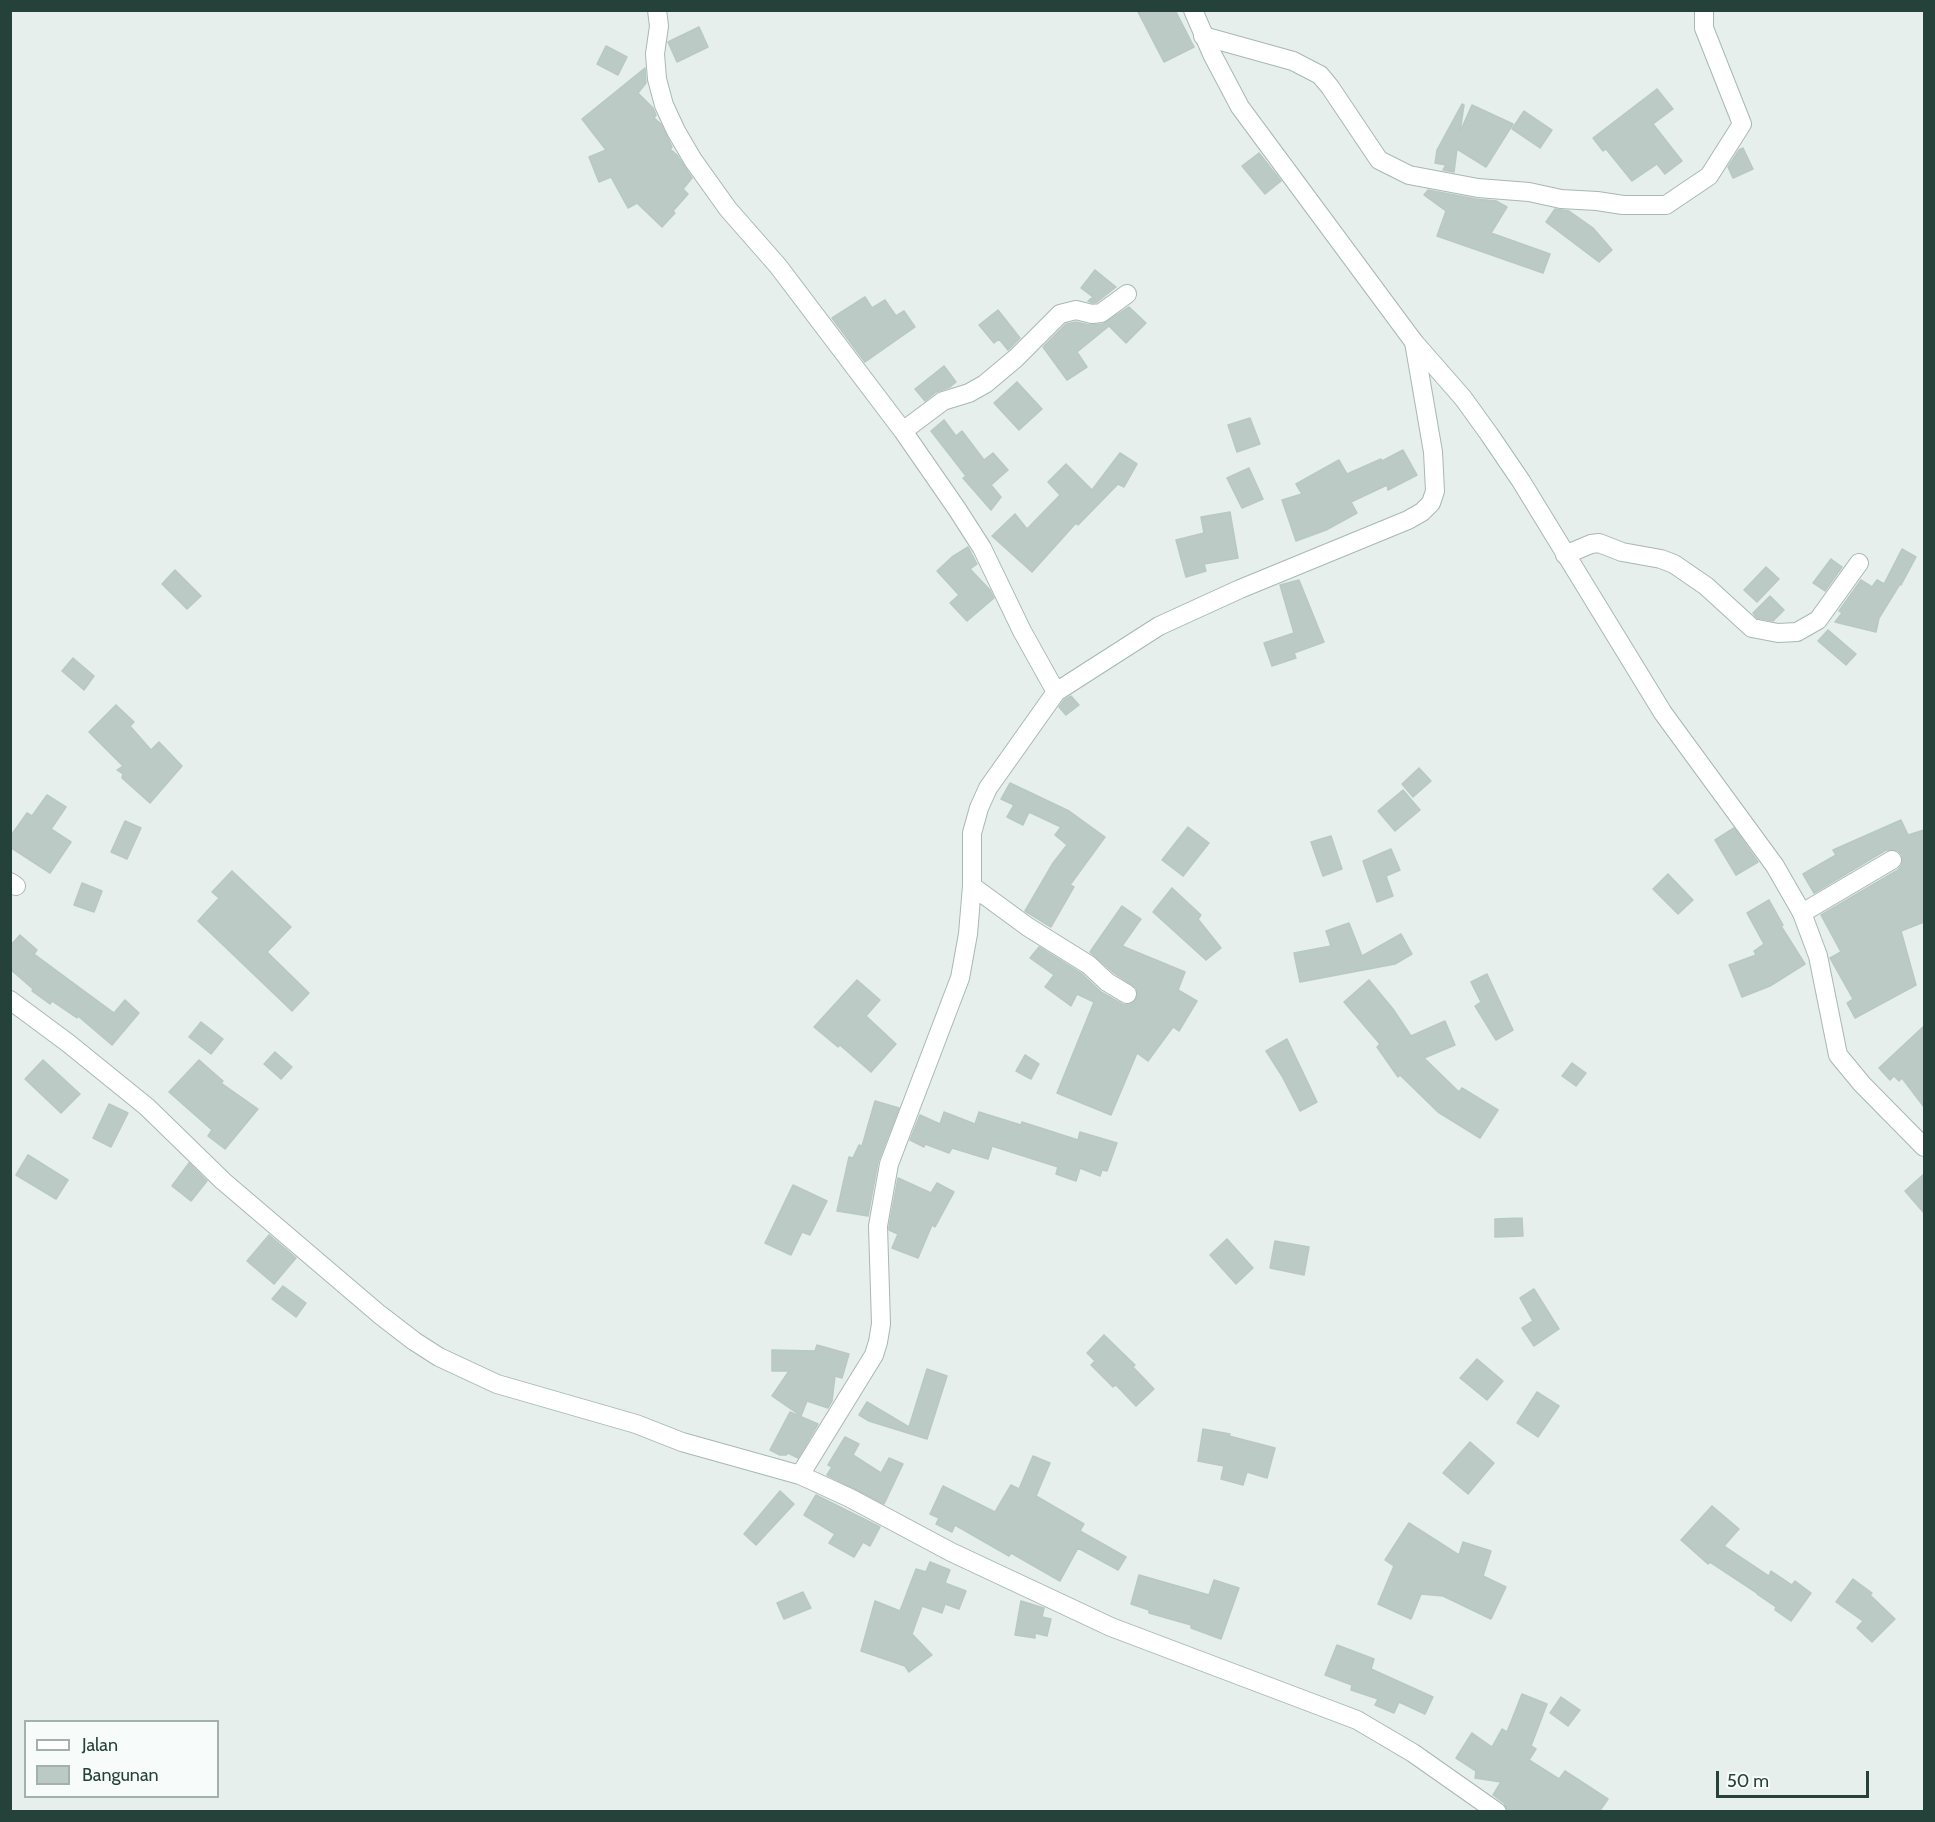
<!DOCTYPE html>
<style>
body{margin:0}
#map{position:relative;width:1935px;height:1822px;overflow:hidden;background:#e6efeb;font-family:Cabin,sans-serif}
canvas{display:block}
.frame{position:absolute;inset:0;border:12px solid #24423a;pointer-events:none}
.legend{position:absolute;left:24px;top:1720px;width:195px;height:78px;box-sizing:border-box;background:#f7fbf9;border:2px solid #a3b1ad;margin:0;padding:8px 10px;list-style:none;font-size:18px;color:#24423a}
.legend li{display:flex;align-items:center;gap:12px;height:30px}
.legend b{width:30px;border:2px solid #a3b1ad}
.scale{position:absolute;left:1716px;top:1771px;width:153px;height:27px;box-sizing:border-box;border:3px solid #24423a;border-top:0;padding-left:8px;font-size:18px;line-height:21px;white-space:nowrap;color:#24423a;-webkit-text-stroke:4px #f7fbf9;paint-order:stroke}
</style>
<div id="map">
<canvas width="1935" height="1822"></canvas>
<div class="frame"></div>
<ul class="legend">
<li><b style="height:8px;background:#fff"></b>Jalan</li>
<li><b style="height:16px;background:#bbcac4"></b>Bangunan</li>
</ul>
<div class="scale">50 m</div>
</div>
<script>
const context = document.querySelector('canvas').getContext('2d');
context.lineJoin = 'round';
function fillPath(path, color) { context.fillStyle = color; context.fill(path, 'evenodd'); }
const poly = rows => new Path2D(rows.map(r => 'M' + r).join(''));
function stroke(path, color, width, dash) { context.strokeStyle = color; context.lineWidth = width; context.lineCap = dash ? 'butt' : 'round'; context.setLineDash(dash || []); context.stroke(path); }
const building = poly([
 [1137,10,1175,10,1194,47,1164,62,1137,10],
 [699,27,708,47,677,62,668,42,699,27],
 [606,46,627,57,618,75,597,64,606,46],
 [645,68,646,83,638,93,653,108,656,115,654,118,661,124,672,147,670,149,677,155,692,178,683,189,688,194,673,211,675,213,662,227,637,203,628,208,611,177,599,182,589,157,606,150,582,119,645,68],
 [1657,89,1673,109,1653,124,1682,161,1665,174,1657,164,1632,181,1606,149,1603,151,1593,138,1657,89],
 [1462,104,1464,105,1460,132,1472,105,1513,124,1486,167,1457,149,1454,172,1443,170,1446,165,1435,163,1437,150,1462,104],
 [1524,111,1552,130,1540,148,1512,129,1524,111],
 [1743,148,1753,169,1733,178,1728,167,1739,150,1743,148],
 [1259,153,1281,181,1265,194,1242,166,1259,153],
 [1428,190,1476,199,1496,201,1507,207,1491,233,1550,254,1543,273,1437,236,1446,211,1424,195,1428,190],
 [1555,209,1569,211,1593,228,1612,250,1599,262,1546,222,1555,209],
 [1095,270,1116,287,1097,302,1093,303,1088,301,1093,297,1081,288,1095,270],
 [865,297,872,308,885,300,896,316,904,311,915,327,865,362,832,318,865,297],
 [1129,307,1146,323,1126,343,1109,326,1077,352,1087,367,1067,380,1043,347,1066,324,1076,322,1090,325,1103,324,1129,307],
 [998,310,1020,338,1008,350,999,339,994,343,979,325,998,310],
 [944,366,956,382,950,387,936,392,925,401,915,389,944,366],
 [1017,382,1042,409,1019,430,994,403,1017,382],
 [1250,418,1260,444,1237,452,1228,425,1250,418],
 [944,420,956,436,962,431,984,460,993,453,1008,470,991,485,1001,497,991,510,963,478,966,476,931,431,944,420],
 [1403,450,1417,475,1388,490,1387,485,1351,502,1357,513,1326,530,1296,541,1282,500,1302,494,1296,484,1339,460,1347,474,1381,459,1382,461,1403,450],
 [1120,453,1137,464,1124,487,1118,484,1078,525,1076,523,1032,572,992,536,1015,514,1027,529,1060,495,1048,482,1066,464,1092,490,1120,453],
 [1249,468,1263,499,1242,508,1227,478,1249,468],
 [1230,512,1238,558,1204,564,1206,571,1186,577,1176,540,1204,533,1201,517,1230,512],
 [968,547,977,564,970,569,990,590,994,598,967,621,950,603,959,595,937,571,952,557,968,547],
 [1902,549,1916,557,1901,585,1900,584,1879,618,1876,632,1835,622,1842,613,1839,611,1861,580,1872,587,1877,580,1884,584,1902,549],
 [1831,559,1842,567,1825,591,1813,583,1831,559],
 [1766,567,1779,579,1757,602,1744,590,1766,567],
 [175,570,201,596,187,609,162,584,175,570],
 [1299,580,1324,642,1294,653,1296,658,1272,666,1264,643,1294,633,1280,585,1299,580],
 [1770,596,1784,610,1773,621,1757,618,1753,613,1770,596],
 [1828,630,1856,654,1846,665,1818,641,1828,630],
 [73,658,94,676,84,690,62,671,73,658],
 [1071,696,1079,705,1066,715,1059,707,1064,700,1071,696],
 [116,705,134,722,130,726,151,750,159,742,182,766,150,803,122,778,123,774,117,770,123,766,89,732,116,705],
 [1419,768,1431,781,1413,797,1402,784,1419,768],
 [1010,783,1069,811,1105,837,1070,885,1074,887,1051,927,1025,911,1053,863,1067,845,1055,835,1061,827,1029,812,1023,825,1007,817,1014,805,1001,799,1010,783],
 [1403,790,1420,810,1395,831,1378,811,1403,790],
 [47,795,66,807,51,829,71,842,50,873,10,847,10,837,27,813,32,816,47,795],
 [1901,820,1908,835,1924,830,1924,922,1901,931,1916,985,1855,1018,1847,1003,1853,999,1830,958,1841,952,1821,915,1898,870,1902,865,1902,855,1897,850,1886,850,1814,893,1803,874,1836,855,1833,850,1901,820],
 [125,821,141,828,127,859,111,852,125,821],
 [1188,827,1209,843,1183,876,1162,860,1188,827],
 [1734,828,1758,862,1736,875,1715,840,1734,828],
 [1331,836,1342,869,1323,876,1311,842,1331,836],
 [1391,849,1400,870,1386,876,1393,896,1377,902,1363,861,1391,849],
 [232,871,291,927,267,952,309,993,292,1011,198,921,219,898,212,892,232,871],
 [1668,874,1693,900,1678,914,1653,889,1668,874],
 [82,883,102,891,94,912,74,905,82,883],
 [1172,888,1201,915,1198,919,1221,948,1206,960,1153,912,1172,888],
 [1769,900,1783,925,1781,926,1805,964,1770,986,1742,997,1729,965,1756,955,1754,951,1764,944,1747,913,1769,900],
 [1122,906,1141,919,1122,946,1185,972,1178,990,1197,1001,1179,1031,1173,1027,1148,1061,1137,1053,1111,1115,1057,1093,1094,1002,1077,994,1071,1006,1045,987,1054,975,1030,958,1039,947,1082,974,1101,992,1122,1004,1127,1005,1133,1003,1138,995,1136,988,1114,973,1090,952,1122,906],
 [1349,923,1362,956,1401,934,1412,954,1395,964,1300,982,1294,953,1331,946,1326,931,1349,923],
 [20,935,37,950,34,954,114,1013,125,1000,139,1013,112,1045,78,1016,77,1018,52,1001,50,1004,32,991,33,989,10,969,10,946,20,935],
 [1487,974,1513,1030,1496,1040,1475,1006,1481,1002,1471,982,1487,974],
 [857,980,880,1000,866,1016,896,1044,871,1072,840,1045,838,1047,814,1027,857,980],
 [1369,980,1393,1009,1411,1036,1445,1021,1455,1045,1424,1058,1459,1092,1462,1088,1498,1110,1480,1138,1438,1112,1400,1075,1398,1077,1377,1047,1380,1044,1344,1002,1369,980],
 [201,1022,223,1039,211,1054,189,1037,201,1022],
 [1924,1026,1924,1107,1902,1078,1899,1081,1894,1076,1890,1080,1879,1068,1924,1026],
 [1287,1039,1317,1102,1300,1111,1282,1076,1266,1051,1287,1039],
 [275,1052,292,1067,281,1079,264,1064,275,1052],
 [1025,1055,1039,1064,1031,1079,1016,1071,1025,1055],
 [43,1060,80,1094,61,1113,25,1079,43,1060],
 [199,1060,223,1081,221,1083,258,1109,225,1149,208,1136,212,1130,169,1092,199,1060],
 [1572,1063,1586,1073,1576,1086,1562,1076,1572,1063],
 [875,1101,899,1108,878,1162,868,1216,837,1211,849,1157,853,1158,859,1145,862,1146,875,1101],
 [109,1104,128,1113,111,1147,93,1138,109,1104],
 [944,1112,975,1124,979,1112,1021,1125,1022,1122,1078,1140,1080,1132,1117,1143,1107,1171,1102,1170,1100,1176,1080,1168,1076,1181,1056,1174,1058,1167,992,1146,988,1159,952,1148,949,1153,925,1144,924,1147,910,1140,920,1115,940,1124,944,1112],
 [28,1155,68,1180,56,1199,16,1175,28,1155],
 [189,1163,207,1181,191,1201,172,1186,189,1163],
 [1924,1174,1924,1213,1905,1191,1924,1174],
 [898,1178,931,1193,937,1183,954,1192,935,1227,932,1225,918,1258,892,1248,898,1234,889,1230,889,1227,898,1178],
 [793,1185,827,1201,810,1235,802,1232,791,1255,765,1243,793,1185],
 [1522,1218,1523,1236,1495,1237,1495,1219,1522,1218],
 [269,1235,296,1258,274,1284,247,1261,269,1235],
 [1227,1239,1253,1268,1236,1284,1210,1255,1227,1239],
 [1275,1241,1309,1247,1304,1275,1270,1268,1275,1241],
 [283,1286,306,1303,296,1317,272,1299,283,1286],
 [1534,1289,1559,1329,1534,1346,1522,1328,1533,1321,1520,1298,1534,1289],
 [1104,1335,1135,1365,1133,1367,1154,1389,1136,1406,1116,1385,1113,1387,1091,1365,1095,1361,1087,1353,1104,1335],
 [817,1345,849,1354,842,1378,835,1376,832,1401,828,1408,807,1401,801,1416,772,1396,789,1371,772,1371,772,1350,815,1351,817,1345],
 [1477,1359,1503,1381,1487,1400,1460,1378,1477,1359],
 [927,1369,947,1376,927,1439,869,1421,859,1415,867,1402,909,1427,927,1369],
 [1537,1392,1559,1406,1538,1437,1517,1423,1537,1392],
 [790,1412,818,1424,798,1458,788,1453,786,1455,780,1455,770,1450,790,1412],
 [1203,1429,1230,1434,1229,1436,1275,1448,1267,1478,1247,1472,1243,1485,1221,1479,1224,1466,1198,1461,1203,1429],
 [845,1437,859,1444,853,1455,881,1473,889,1458,903,1464,884,1504,827,1475,832,1467,828,1465,845,1437],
 [1470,1442,1494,1463,1468,1494,1443,1473,1470,1442],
 [1033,1456,1050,1463,1036,1496,1084,1524,1080,1531,1126,1557,1118,1570,1078,1548,1060,1581,1011,1553,1009,1556,955,1525,952,1532,936,1524,939,1518,930,1514,943,1486,995,1512,1011,1485,1019,1489,1033,1456],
 [780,1491,794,1504,756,1545,744,1534,780,1491],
 [816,1495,880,1527,870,1546,863,1542,854,1557,829,1543,835,1534,804,1515,816,1495],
 [1712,1506,1739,1529,1724,1546,1769,1576,1771,1571,1792,1585,1795,1581,1811,1593,1791,1621,1775,1610,1776,1607,1757,1594,1757,1593,1710,1562,1708,1564,1681,1540,1712,1506],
 [1409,1523,1459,1555,1463,1542,1491,1551,1483,1576,1506,1587,1491,1619,1443,1596,1421,1594,1411,1619,1378,1604,1394,1566,1385,1560,1409,1523],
 [930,1562,950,1570,945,1583,966,1591,959,1609,945,1604,942,1613,922,1606,912,1634,932,1655,909,1672,905,1666,861,1651,875,1601,900,1611,916,1569,926,1572,930,1562],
 [1139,1575,1209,1595,1214,1580,1239,1588,1221,1639,1191,1628,1191,1625,1149,1613,1149,1610,1131,1604,1139,1575],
 [1853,1579,1872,1593,1870,1595,1895,1619,1872,1642,1857,1628,1863,1621,1836,1602,1853,1579],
 [803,1592,811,1608,784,1619,777,1603,803,1592],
 [1021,1601,1044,1608,1042,1617,1051,1619,1047,1636,1035,1633,1035,1638,1015,1635,1021,1601],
 [1337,1645,1374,1659,1371,1669,1433,1697,1425,1714,1399,1702,1394,1713,1375,1705,1378,1699,1351,1690,1352,1685,1325,1675,1337,1645],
 [1522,1694,1547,1704,1531,1746,1536,1749,1529,1760,1559,1779,1565,1771,1608,1799,1599,1812,1508,1812,1504,1803,1493,1795,1501,1782,1475,1778,1476,1771,1456,1758,1472,1733,1492,1747,1502,1729,1507,1732,1522,1694],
 [1561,1697,1580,1710,1568,1726,1550,1713,1561,1697]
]);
const minor = poly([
 [657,10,659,26,655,54,657,79,664,105,676,131,693,160,728,209,778,266,903,431,957,509,982,548,1022,631,1056,692],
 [1203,36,1293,61,1320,75,1330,87,1379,160,1409,175,1478,188,1529,192,1561,199,1597,201,1623,205,1666,205,1709,176,1742,124,1704,28,1704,10],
 [903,431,943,401,969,393,985,384,1016,358,1060,314,1076,310,1092,314,1101,313,1127,294],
 [1565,555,1591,544,1599,543,1622,552,1661,559,1674,564,1706,586,1752,628,1778,633,1797,632,1818,620,1859,563],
 [10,882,16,886],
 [972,886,1028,927,1089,965,1107,982,1127,994],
 [1802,913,1892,860],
 [10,1000,68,1043,147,1107,223,1181,379,1314,414,1341,439,1357,497,1384,636,1424,682,1442,800,1475,850,1498,951,1552,1111,1627,1357,1720,1413,1753,1497,1812],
 [800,1475,874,1355,878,1342,881,1324,878,1226,889,1164,960,978,968,934,972,886,972,833,979,808,988,788,1056,692,1159,626,1240,589,1408,520,1422,512,1431,503,1435,491,1433,452,1414,342]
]);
const tertiary = poly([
 [1193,10,1212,54,1240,107,1414,342,1463,398,1489,434,1521,481,1663,713,1775,866,1802,913,1818,956,1838,1055,1862,1084,1924,1147]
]);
fillPath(building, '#bbcac4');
stroke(building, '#b8c9c2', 1.5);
stroke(minor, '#a8b8b2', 20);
stroke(tertiary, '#a8b8b2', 20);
stroke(minor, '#fff', 18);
stroke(tertiary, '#fff', 18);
</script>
